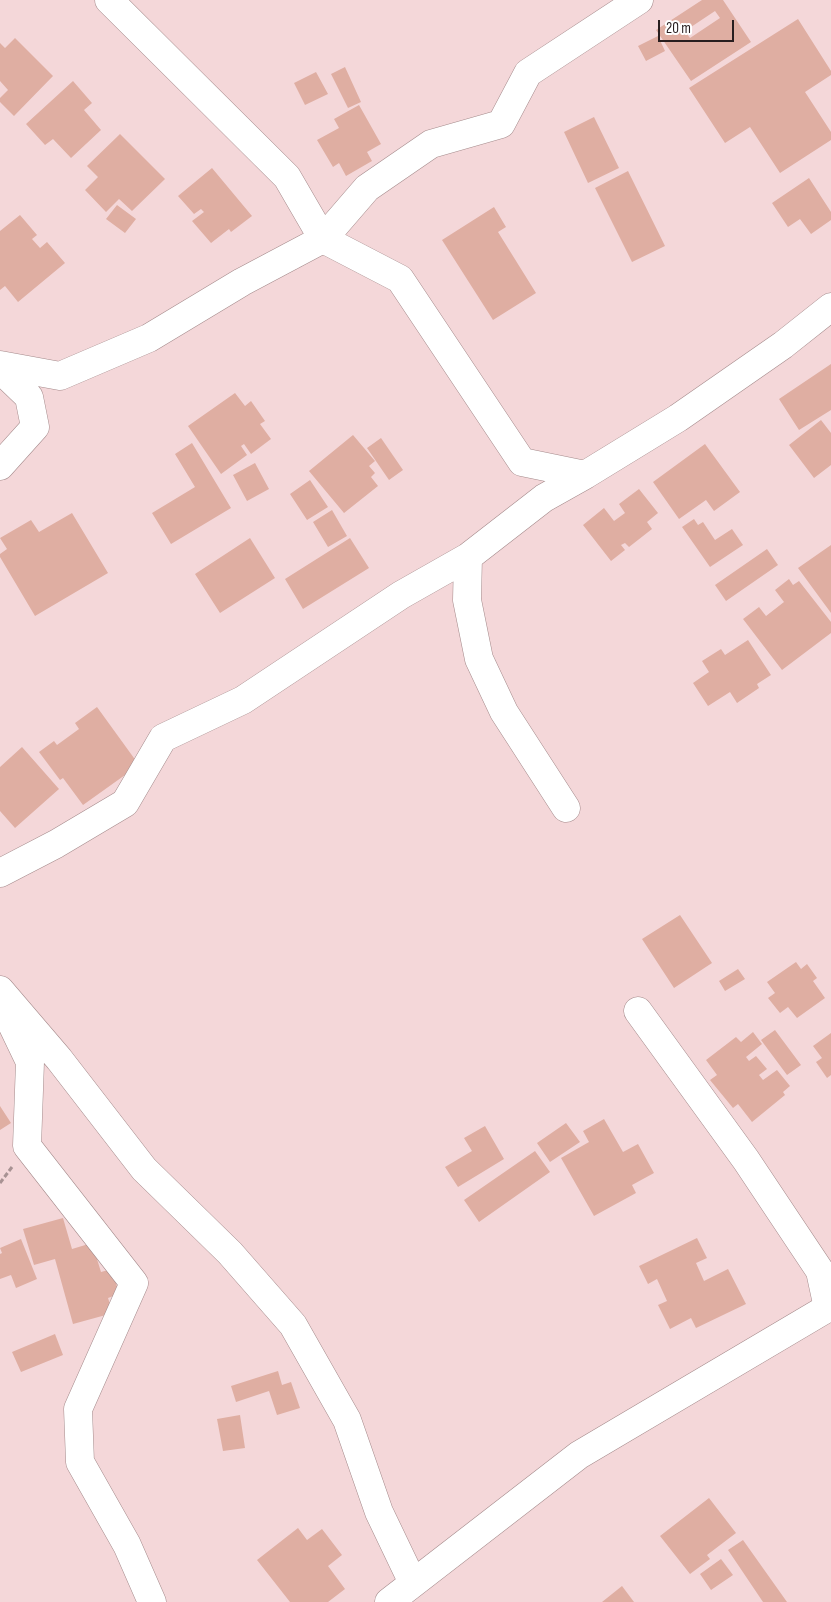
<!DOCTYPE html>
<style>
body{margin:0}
#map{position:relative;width:831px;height:1602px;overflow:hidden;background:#f4d7d9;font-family:"Sofia Sans Condensed",sans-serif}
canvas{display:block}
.scale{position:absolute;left:658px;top:20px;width:76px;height:22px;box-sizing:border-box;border:2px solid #281e1f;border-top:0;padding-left:6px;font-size:15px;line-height:18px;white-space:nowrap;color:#281e1f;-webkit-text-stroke:4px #fff;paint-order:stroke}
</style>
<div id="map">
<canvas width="831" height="1602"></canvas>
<div class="scale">20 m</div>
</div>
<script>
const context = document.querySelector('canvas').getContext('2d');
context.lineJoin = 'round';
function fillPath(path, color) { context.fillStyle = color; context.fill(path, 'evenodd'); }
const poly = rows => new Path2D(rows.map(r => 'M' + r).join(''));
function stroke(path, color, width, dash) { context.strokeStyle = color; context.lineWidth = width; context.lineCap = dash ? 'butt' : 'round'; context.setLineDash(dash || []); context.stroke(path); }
const building = poly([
 [702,0,723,0,751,42,691,81,656,30],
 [715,11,720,18,690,38,685,31],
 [798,19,831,71,831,75,805,92,831,132,831,140,780,173,750,127,725,143,689,88],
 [658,36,665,51,646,61,638,46],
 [15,38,53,76,14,116,0,102,0,98,8,90,0,81,0,43,5,48],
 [345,67,361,102,348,108,331,74],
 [316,72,328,94,305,105,294,83],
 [73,81,92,103,84,110,101,130,71,158,53,139,45,145,26,124],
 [359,105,381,144,367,152,372,161,346,176,339,163,333,167,317,140,339,128,334,119],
 [594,117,619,168,588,183,564,132],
 [120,134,165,179,132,211,119,199,106,212,85,190,98,177,87,166],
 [212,168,252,216,231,232,229,229,211,243,192,221,204,212,201,209,194,214,178,196],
 [628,171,665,246,632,262,595,188],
 [809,178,831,212,831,220,811,234,800,219,788,227,772,203],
 [117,205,136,219,125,233,106,219],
 [494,207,506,227,498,232,536,293,493,320,442,240],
 [20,215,37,235,32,239,40,248,47,242,65,263,18,302,5,286,0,290,0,231],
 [831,364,831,410,799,430,779,399],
 [235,393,245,406,251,401,265,421,260,424,271,439,251,454,244,444,241,446,247,455,221,474,188,426],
 [821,420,831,433,831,465,814,478,789,445],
 [353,435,375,461,369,466,375,473,371,477,378,486,344,513,309,471],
 [381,438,403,470,389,480,367,448],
 [192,443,231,508,171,544,152,513,195,487,175,454],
 [705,444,740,492,714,511,706,500,679,519,653,482],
 [255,463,269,489,247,501,233,475],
 [310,480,328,507,307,520,290,494],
 [639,489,658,513,647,522,652,529,629,547,625,543,621,545,625,550,611,561,583,525,604,508,614,521,625,513,619,504],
 [332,510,347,536,328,547,313,522],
 [72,513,108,573,35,616,0,557,0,554,7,549,0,538,31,520,39,532],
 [694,519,698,525,703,522,715,540,732,529,743,545,710,567,682,527],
 [250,538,275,578,220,613,195,574],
 [350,538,369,568,303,609,285,579],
 [831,545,831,613,798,568],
 [767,549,778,565,726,601,715,585],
 [789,579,793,585,799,581,831,622,831,633,782,670,743,619,759,607,766,616,784,602,775,590],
 [748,640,771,675,757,684,759,688,737,703,730,692,708,706,693,683,709,672,702,661,721,649,725,655],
 [97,707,139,765,83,805,63,778,60,780,39,752,54,741,57,745,79,729,75,723],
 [22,747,59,789,15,828,0,811,0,767],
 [680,915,712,963,674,988,642,939],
 [796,962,801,969,807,964,817,978,813,981,825,998,797,1018,788,1007,780,1013,768,998,775,993,767,982],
 [738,969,745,979,725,991,719,981],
 [775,1030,801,1065,787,1075,761,1040],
 [753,1032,762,1044,746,1057,749,1061,756,1056,767,1069,759,1075,763,1080,777,1070,790,1086,783,1092,785,1095,752,1122,738,1104,733,1108,710,1080,717,1075,706,1060,736,1037,741,1042],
 [831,1033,831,1075,827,1078,816,1062,822,1058,813,1046],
 [0,1106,11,1123,0,1130],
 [604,1119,623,1152,638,1144,654,1173,632,1185,636,1193,594,1216,561,1158,589,1142,583,1131],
 [566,1123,580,1142,550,1162,537,1143],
 [485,1126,504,1159,458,1187,445,1167,472,1151,464,1138],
 [535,1151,550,1172,479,1222,464,1200],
 [63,1218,72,1249,92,1243,101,1272,112,1269,119,1294,108,1298,113,1313,73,1324,55,1259,34,1265,23,1229],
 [697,1238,707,1258,696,1263,704,1281,728,1269,746,1304,696,1328,691,1318,670,1329,658,1305,667,1301,657,1279,648,1284,639,1266],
 [21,1239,37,1279,16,1288,11,1275,0,1279,0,1254,2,1253,0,1248],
 [55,1334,63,1355,21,1372,12,1352],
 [278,1371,282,1385,291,1382,300,1408,277,1415,269,1391,236,1402,231,1386],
 [240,1415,245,1448,223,1451,217,1419],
 [709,1498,736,1533,707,1555,710,1559,690,1574,660,1536],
 [298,1528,307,1540,322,1529,342,1555,328,1566,345,1589,328,1602,290,1602,257,1560],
 [743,1540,787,1602,763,1602,728,1550],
 [721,1559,733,1575,711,1590,700,1574],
 [622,1586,634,1602,602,1602]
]);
const path = poly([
 [0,1183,12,1167]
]);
const minor = poly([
 [109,0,287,177,323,239,367,188,431,144,501,124,528,73,639,0],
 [0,365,60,376,149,338,242,282,323,239,400,279,522,462,585,475,678,418,783,345,831,307],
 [0,369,29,397,35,427,0,466],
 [468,557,467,600,479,659,504,712,566,808],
 [0,873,56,844,125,803,163,738,243,700,401,595,468,557,544,498,585,475],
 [0,990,59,1059,144,1169,230,1253,293,1325,347,1420,379,1512,413,1583],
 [638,1011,746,1160,820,1271,828,1308],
 [6,1012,30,1062,27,1146,134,1283,78,1409,80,1462,127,1545,152,1602],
 [389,1602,579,1455,831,1306]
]);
fillPath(building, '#dfaea2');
stroke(minor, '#a48a8b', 29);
stroke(path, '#a89293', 3, [5, 2.5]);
stroke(minor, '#fff', 28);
</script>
